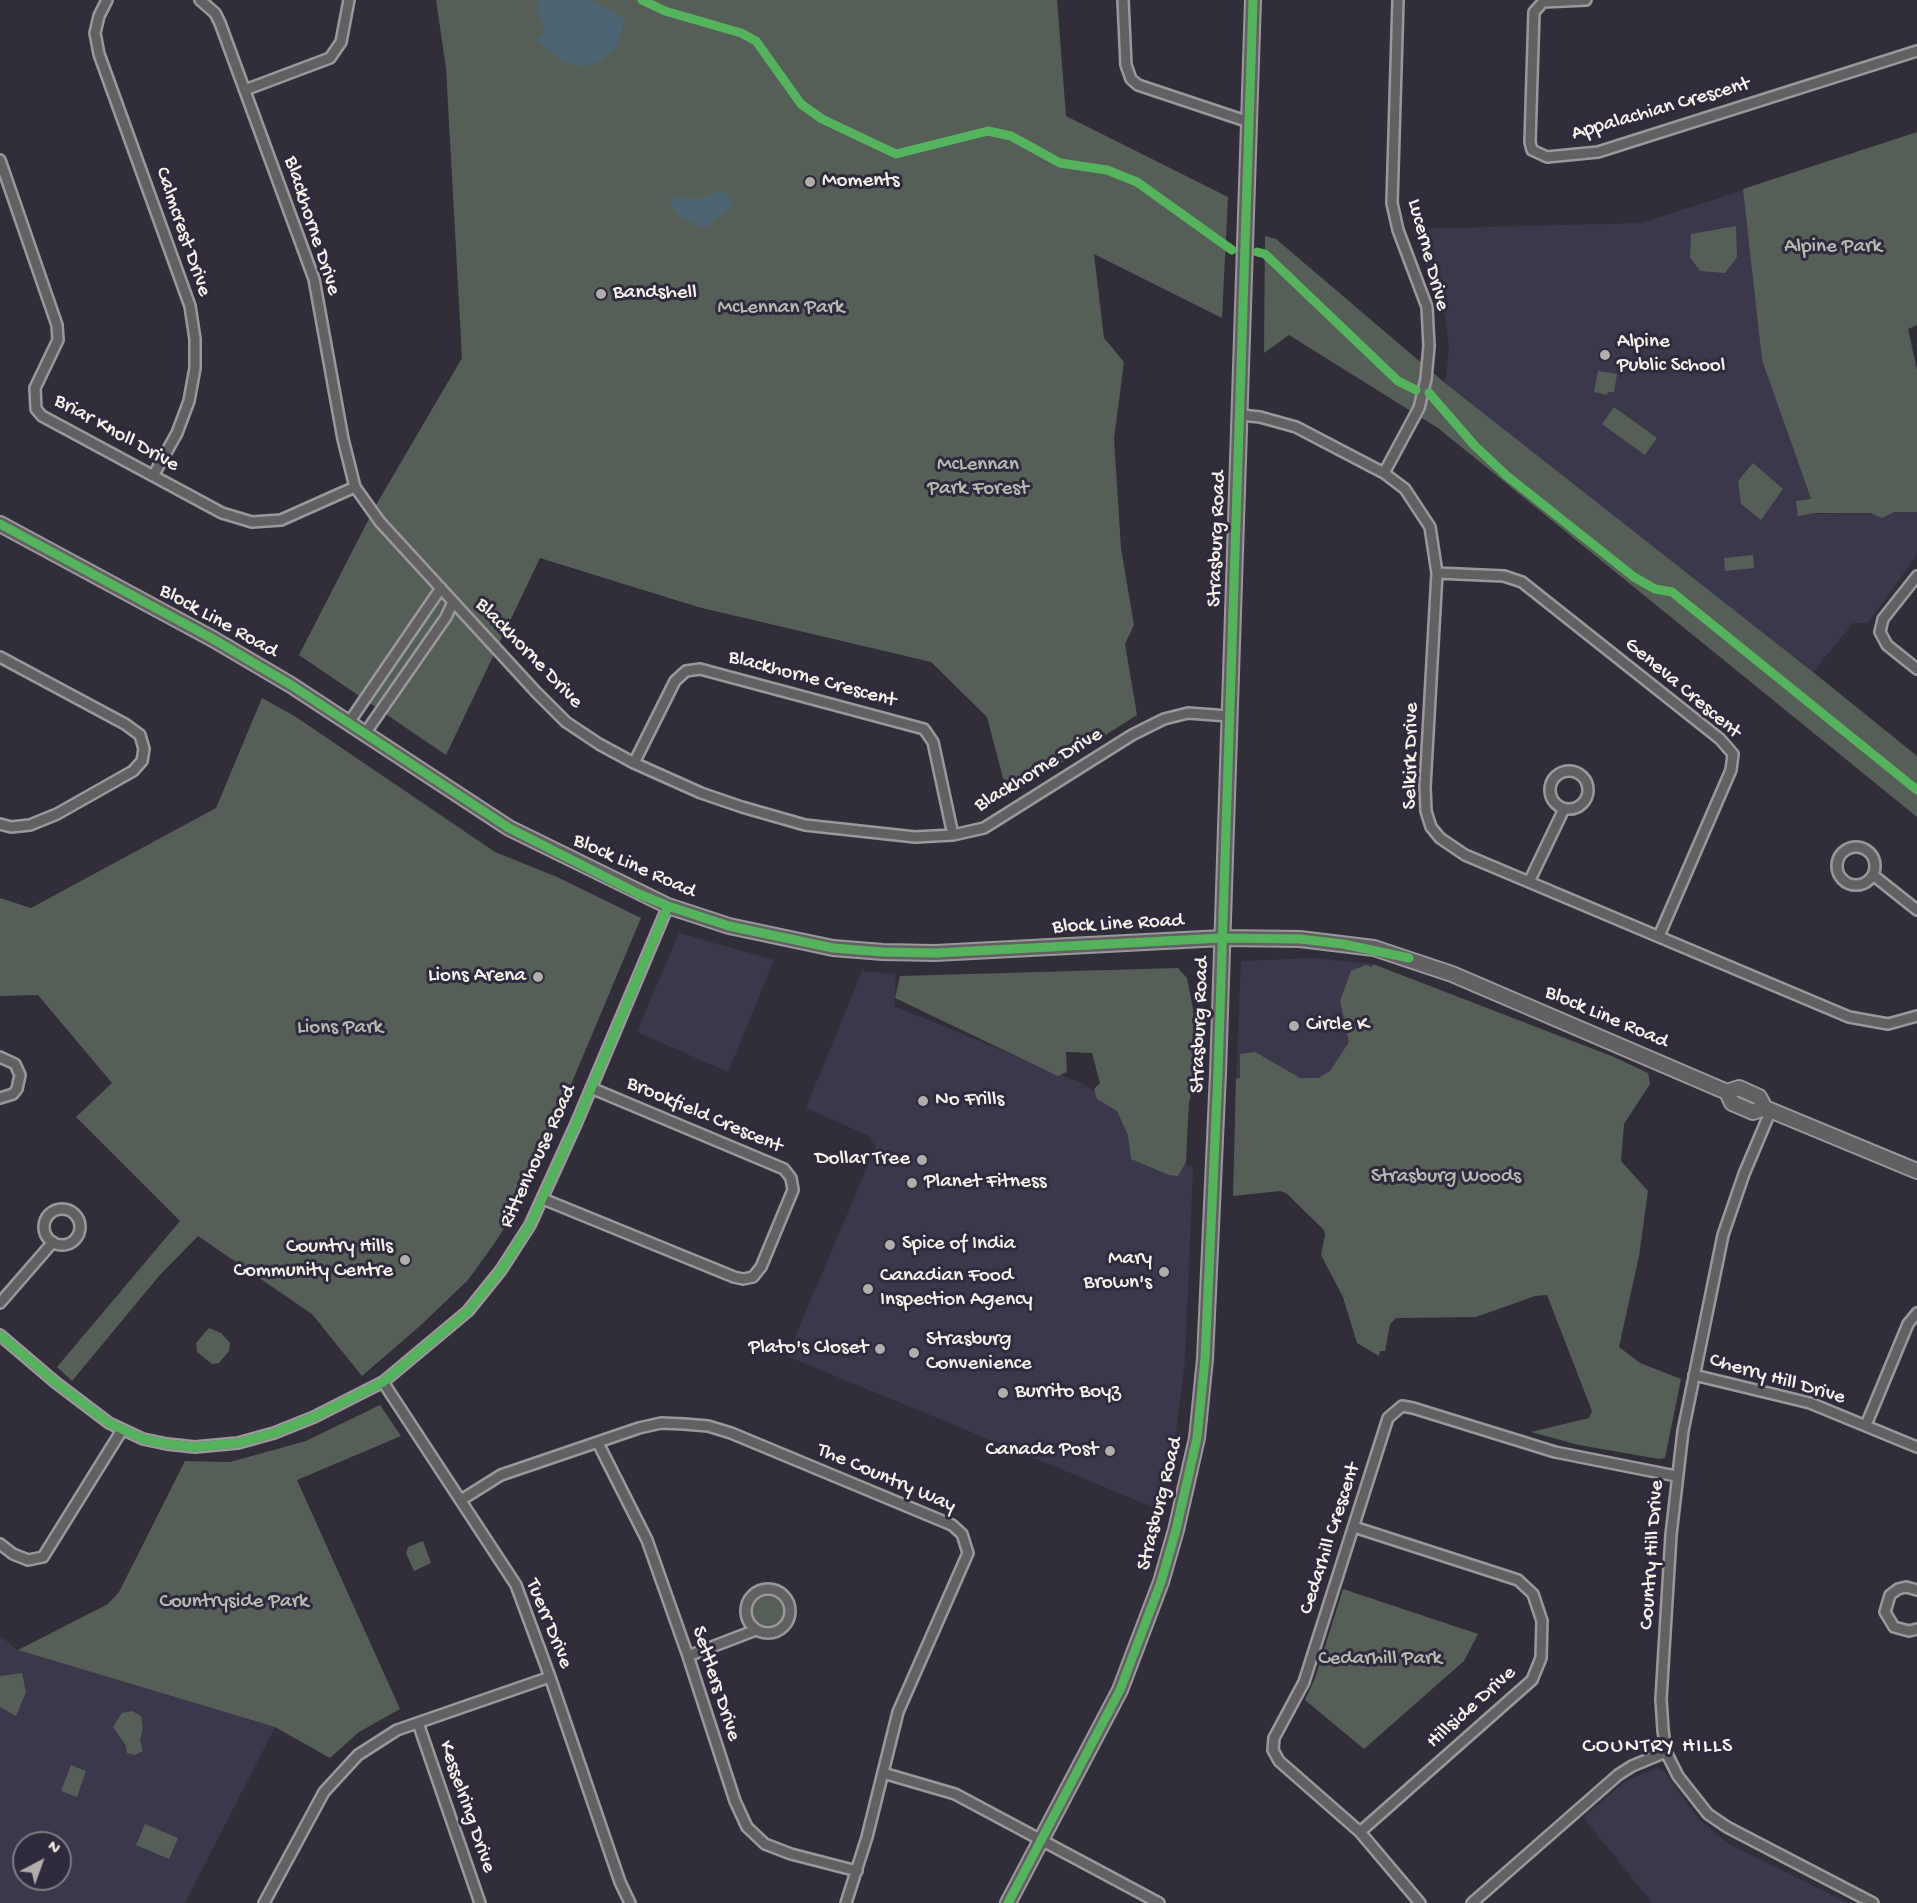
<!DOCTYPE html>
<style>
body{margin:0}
#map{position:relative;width:1917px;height:1903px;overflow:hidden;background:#312e39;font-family:"Gochi Hand",sans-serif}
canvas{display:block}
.north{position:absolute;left:12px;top:1831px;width:60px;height:60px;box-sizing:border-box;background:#2f2a3d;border:2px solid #7e7a81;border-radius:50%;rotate:41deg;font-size:16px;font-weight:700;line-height:24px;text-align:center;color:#f4f1e8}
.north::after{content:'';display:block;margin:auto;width:21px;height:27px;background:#b0adab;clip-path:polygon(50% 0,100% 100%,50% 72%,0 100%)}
</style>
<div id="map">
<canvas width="1917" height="1903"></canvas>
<div class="north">N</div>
</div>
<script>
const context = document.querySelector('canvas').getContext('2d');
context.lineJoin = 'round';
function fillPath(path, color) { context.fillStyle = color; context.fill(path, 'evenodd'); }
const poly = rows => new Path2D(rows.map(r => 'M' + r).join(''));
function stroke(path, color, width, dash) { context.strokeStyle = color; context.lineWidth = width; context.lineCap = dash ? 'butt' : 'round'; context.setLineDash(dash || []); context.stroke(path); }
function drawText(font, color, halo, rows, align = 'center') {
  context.font = font + ' "Gochi Hand",sans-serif'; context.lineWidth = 6; context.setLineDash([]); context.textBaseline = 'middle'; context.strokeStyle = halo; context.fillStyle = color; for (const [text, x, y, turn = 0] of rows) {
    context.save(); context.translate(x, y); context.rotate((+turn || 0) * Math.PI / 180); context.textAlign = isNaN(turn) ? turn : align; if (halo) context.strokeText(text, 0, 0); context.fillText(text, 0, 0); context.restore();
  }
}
const built = poly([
 [1744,190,1762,360,1816,514,1917,512,1917,555,1868,623,1853,623,1813,672,1445,383,1449,350,1445,317,1412,229,1641,223],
 [679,933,774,960,728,1072,637,1032],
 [1313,958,1373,964,1361,1078,1236,1079,1241,961],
 [862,971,896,974,894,1006,1081,1083,1134,1114,1136,1159,1193,1166,1185,1361,1174,1449,1160,1510,787,1356,876,1146,867,1135,806,1108],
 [0,1636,18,1650,275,1727,185,1903,0,1903],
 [24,1843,60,1843,60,1879,24,1879],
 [1656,1768,1664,1771,1698,1819,1729,1844,1848,1903,1652,1903,1583,1817,1626,1781]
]);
const green = poly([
 [436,0,1057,0,1066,116,1228,197,1222,318,1094,254,1104,338,1124,362,1114,439,1121,548,1134,625,1125,644,1137,715,1008,797,987,717,931,662,698,607,540,558,446,755,299,655,376,505,462,358,446,68],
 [1917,132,1917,325,1908,329,1917,370,1917,512,1894,512,1882,518,1871,513,1815,513,1798,516,1796,501,1811,499,1762,360,1743,189],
 [1736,226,1737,257,1725,273,1700,271,1690,257,1691,234],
 [1265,236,1276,239,1445,383,1813,672,1917,756,1917,817,1438,428,1289,335,1264,353],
 [1598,371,1617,374,1614,392,1608,392,1607,395,1594,392],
 [1614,407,1657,438,1645,455,1602,424],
 [1753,463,1783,489,1761,520,1741,504,1738,481],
 [1753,555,1754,568,1725,571,1724,558],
 [262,698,296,717,495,852,557,877,641,918,525,1194,496,1241,468,1280,421,1325,362,1376,312,1314,198,1236,159,1276,72,1381,57,1367,180,1221,76,1117,112,1083,38,995,0,996,0,898,31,908,216,808],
 [1373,964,1614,1057,1648,1073,1650,1084,1624,1124,1621,1161,1648,1191,1639,1256,1619,1347,1640,1363,1681,1379,1665,1458,1659,1459,1579,1445,1531,1432,1589,1418,1592,1411,1547,1295,1535,1296,1476,1317,1396,1318,1390,1324,1385,1351,1380,1351,1379,1356,1357,1343,1343,1297,1321,1255,1325,1235,1324,1230,1286,1193,1280,1191,1233,1196,1236,1079,1240,1078,1240,1054,1255,1052,1300,1078,1318,1078,1330,1071,1349,1042,1340,1001,1351,971,1366,965,1372,967],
 [1178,968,1187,978,1193,1009,1196,1077,1189,1102,1186,1162,1178,1176,1169,1175,1131,1159,1128,1135,1117,1111,1097,1099,1094,1089,1100,1083,1092,1053,1066,1052,1067,1072,1058,1076,895,998,900,976],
 [209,1328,221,1333,230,1343,229,1351,219,1363,212,1364,197,1352,196,1343],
 [380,1405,401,1436,297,1480,400,1709,359,1732,330,1758,275,1727,18,1650,108,1604,119,1592,185,1461,230,1462,259,1454,306,1441],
 [423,1541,431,1563,414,1571,406,1553,408,1547],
 [1343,1589,1478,1634,1464,1661,1364,1749,1305,1700,1315,1678],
 '753 1611a15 15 0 1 1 30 0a15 15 0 1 1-30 0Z',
 [22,1673,26,1692,16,1716,0,1707,0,1676],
 [132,1711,141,1716,143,1728,140,1740,143,1751,135,1755,127,1753,126,1746,113,1727,122,1713],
 [71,1765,86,1771,77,1797,61,1791],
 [145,1824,178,1838,169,1859,136,1845]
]);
const water = poly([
 [539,0,590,0,616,13,625,20,616,48,599,62,580,67,563,61,536,40,544,32,543,22,535,9],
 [718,192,727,193,733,206,708,226,697,226,677,214,672,207,672,200,676,196,696,199]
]);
const street = poly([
 [107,0,99,16,95,33,99,54,190,306,195,339,195,368,189,401,177,433,153,476],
 [200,0,215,13,220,23,314,279,343,439,355,487,380,522,536,692,566,722,599,744,634,763,701,793,742,807,805,825,915,837,953,835,984,828,1132,735,1164,719,1188,713,1228,716],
 [1123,0,1126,65,1131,79,1138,85,1249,122],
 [1586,0,1543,2,1534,12,1530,142,1532,150,1547,157,1598,152,1917,51],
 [245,90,330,58,341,42,349,0],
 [0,160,57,325,58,340,35,388,36,409,42,416,222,513,252,522,281,520,355,487],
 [1241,415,1260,417,1296,427,1384,473,1405,489,1430,527,1437,573,1425,787,1426,811,1431,827,1440,838,1465,855,1849,1017,1888,1024,1917,1016],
 [1384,473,1419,408,1426,379,1429,346,1427,307,1398,230,1392,203,1398,0],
 [1437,573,1504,576,1522,582,1720,739,1733,754,1731,770,1659,936],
 [1917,576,1883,619,1880,632,1887,645,1917,669],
 [0,657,125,724,140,735,144,749,142,761,133,771,57,814,30,825,11,827,0,824],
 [350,721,441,588],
 [366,732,446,617,453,602],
 [634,763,675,681,686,671,700,669,924,729,933,742,953,835],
 '1550 790a19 19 0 1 1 38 0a19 19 0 1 1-38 0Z',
 '1837 866a19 19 0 1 1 38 0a19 19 0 1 1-38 0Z',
 [1873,875,1917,910],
 [1529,882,1564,809],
 [0,1057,15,1064,20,1075,17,1089,13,1094,0,1098],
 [1771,1110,1744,1174,1723,1235,1683,1431,1671,1535,1661,1699,1663,1730,1666,1752,1678,1776,1708,1814,1727,1827,1873,1903],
 [543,1199,734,1277,743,1279,753,1277,761,1267,793,1190,791,1178,784,1169,591,1088],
 '44 1227a18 18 0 1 1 36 0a18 18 0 1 1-36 0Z',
 [0,1303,53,1242],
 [0,1335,55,1382,109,1423,143,1439,167,1444,195,1447,238,1443,274,1433,314,1417,383,1382,468,1311,501,1270,530,1225,576,1124,668,906],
 [1694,1375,1810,1403,1917,1447],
 [383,1382,516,1585,550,1677,620,1882,630,1903],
 [1866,1425,1908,1324,1917,1313],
 [598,1443,647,1540,688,1656,735,1801,747,1827,765,1844,791,1854,857,1871],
 [461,1500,501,1475,639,1428,661,1423,684,1424,708,1426,731,1433,952,1525,962,1534,968,1553,898,1712,867,1837,846,1903],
 [1354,1527,1518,1580,1533,1594,1542,1621,1541,1658,1532,1680,1360,1832],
 [0,1544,13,1554,28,1560,43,1557,122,1430],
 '746 1611a22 22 0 1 1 44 0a22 22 0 1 1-44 0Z',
 [1917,1590,1906,1587,1898,1589,1890,1595,1885,1612,1894,1627,1909,1631,1917,1629],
 [688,1656,756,1630],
 [418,1723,480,1903],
 [883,1773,955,1794,1159,1903],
 [264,1903,324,1792,358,1755,397,1730,550,1677],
 [1420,1903,1360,1832,1279,1761,1273,1750,1274,1738,1304,1682,1388,1418,1402,1406,1413,1408,1555,1452,1676,1476],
 [1472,1903,1618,1775,1632,1766,1666,1752]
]);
const secondary = poly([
 [0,524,213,639,291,685,509,828,668,906,729,926,833,948,883,952,935,953,1222,938,1300,939,1374,948,1452,974,1727,1092,1732,1103,1753,1112,1765,1108,1917,1171],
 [1727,1092,1739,1088,1759,1097,1765,1108],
 [1008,1903,1120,1690,1161,1582,1176,1530,1197,1438,1205,1359,1218,1073,1253,0]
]);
const cycleway = poly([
 [642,0,665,11,741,33,756,41,801,104,822,119,896,154,988,131,1011,136,1060,163,1107,170,1137,182,1232,250],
 [1257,252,1265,254,1398,381,1416,390],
 [1429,393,1475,446,1507,476,1634,577,1655,589,1672,592,1917,790],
 [0,524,213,639,291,685,509,828,639,894,668,906,729,926,833,948,883,952,935,953,1222,938,1300,939,1343,944,1409,958],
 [0,1335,55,1382,109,1423,143,1439,167,1444,195,1447,238,1443,274,1433,314,1417,383,1382,468,1311,501,1270,530,1225,576,1124,668,906],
 [1008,1903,1120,1690,1161,1582,1176,1530,1197,1438,1205,1359,1218,1073,1253,0]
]);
const markers = [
 [810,182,6,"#b0adab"],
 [601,294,6,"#b0adab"],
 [1605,355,6,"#b0adab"],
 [538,977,6,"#b0adab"],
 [1294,1026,6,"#b0adab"],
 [923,1101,6,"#b0adab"],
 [922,1160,6,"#b0adab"],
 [912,1183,6,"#b0adab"],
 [890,1245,6,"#b0adab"],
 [405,1260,6,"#b0adab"],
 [1164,1272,6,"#b0adab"],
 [868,1289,6,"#b0adab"],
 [880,1349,6,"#b0adab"],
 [914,1353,6,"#b0adab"],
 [1003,1393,6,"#b0adab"],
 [1110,1451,6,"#b0adab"]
];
const streetNames = [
 ["Appalachian Crescent",1661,110,-16],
 ["Blackhorne Drive",311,226,72],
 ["Calmcrest Drive",182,232,71],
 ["Lucerne Drive",1427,255,75],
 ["Briar Knoll Drive",116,434,29],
 ["Strasburg Road",1218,539,-88],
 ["Block Line Road",218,622,29],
 ["Blackhorne Drive",528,654,46],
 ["Blackhorne Crescent",812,680,15],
 ["Geneva Crescent",1682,689,40],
 ["Selkirk Drive",1412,756,-89],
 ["Blackhorne Drive",1039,771,-31],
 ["Block Line Road",634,867,24],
 ["Block Line Road",1118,925,-3],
 ["Block Line Road",1606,1018,23],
 ["Strasburg Road",1201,1025,-88],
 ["Brookfield Crescent",704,1116,23],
 ["Rittenhouse Road",539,1157,-65],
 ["Cherry Hill Drive",1777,1380,16],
 ["The Country Way",886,1479,23],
 ["Strasburg Road",1161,1504,-76],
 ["Cedarhill Crescent",1331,1539,-72],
 ["Country Hill Drive",1653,1555,-86],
 ["Tuerr Drive",548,1624,68],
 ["Settlers Drive",715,1684,72],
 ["Hillside Drive",1472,1708,-42],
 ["Kesselring Drive",466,1807,71]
];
const poiNames = [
 ["Moments",822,182],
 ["Bandshell",613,294],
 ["Alpine",1617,343],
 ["Public School",1617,367],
 ["Lions Arena",526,977,"right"],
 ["Circle K",1306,1026],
 ["No Frills",935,1101],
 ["Dollar Tree",910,1160,"right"],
 ["Planet Fitness",924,1183],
 ["Spice of India",902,1245],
 ["Country Hills",393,1248,"right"],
 ["Community Centre",393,1272,"right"],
 ["Mary",1152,1260,"right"],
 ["Brown's",1152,1284,"right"],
 ["Canadian Food",880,1277],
 ["Inspection Agency",880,1301],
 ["Strasburg",926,1341],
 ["Convenience",926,1365],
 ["Plato's Closet",868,1349,"right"],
 ["Burrito Boyz",1015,1393],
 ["Canada Post",1098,1451,"right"]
];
const parkNames = [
 ["Alpine Park",1833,248],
 ["McLennan Park",781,309],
 ["McLennan",978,466],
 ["Park Forest",978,490],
 ["Lions Park",340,1029],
 ["Strasburg Woods",1446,1178],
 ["Countryside Park",234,1603],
 ["Cedarhill Park",1380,1660]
];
const neighbourhoodNames = [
 ["COUNTRY HILLS",1658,1748]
];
fillPath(built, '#3c384c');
fillPath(green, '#555f57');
fillPath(water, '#4d6472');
stroke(street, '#9a989b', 14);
stroke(secondary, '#9a989b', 18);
stroke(street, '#626063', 9);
stroke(secondary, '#626063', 14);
stroke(cycleway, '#56b35d', 9);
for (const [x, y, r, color] of markers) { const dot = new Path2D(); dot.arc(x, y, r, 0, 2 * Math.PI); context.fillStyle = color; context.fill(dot); stroke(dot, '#2f2a3d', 2); }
drawText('21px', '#f4f1e8', '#2f2a3d', streetNames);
drawText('21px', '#f4f1e8', '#2f2a3d', poiNames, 'left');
drawText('21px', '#b7bab0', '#2f2a3d', parkNames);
context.letterSpacing = '1.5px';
drawText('22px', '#f4f1e8', '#2f2a3d', neighbourhoodNames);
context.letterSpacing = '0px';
</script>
